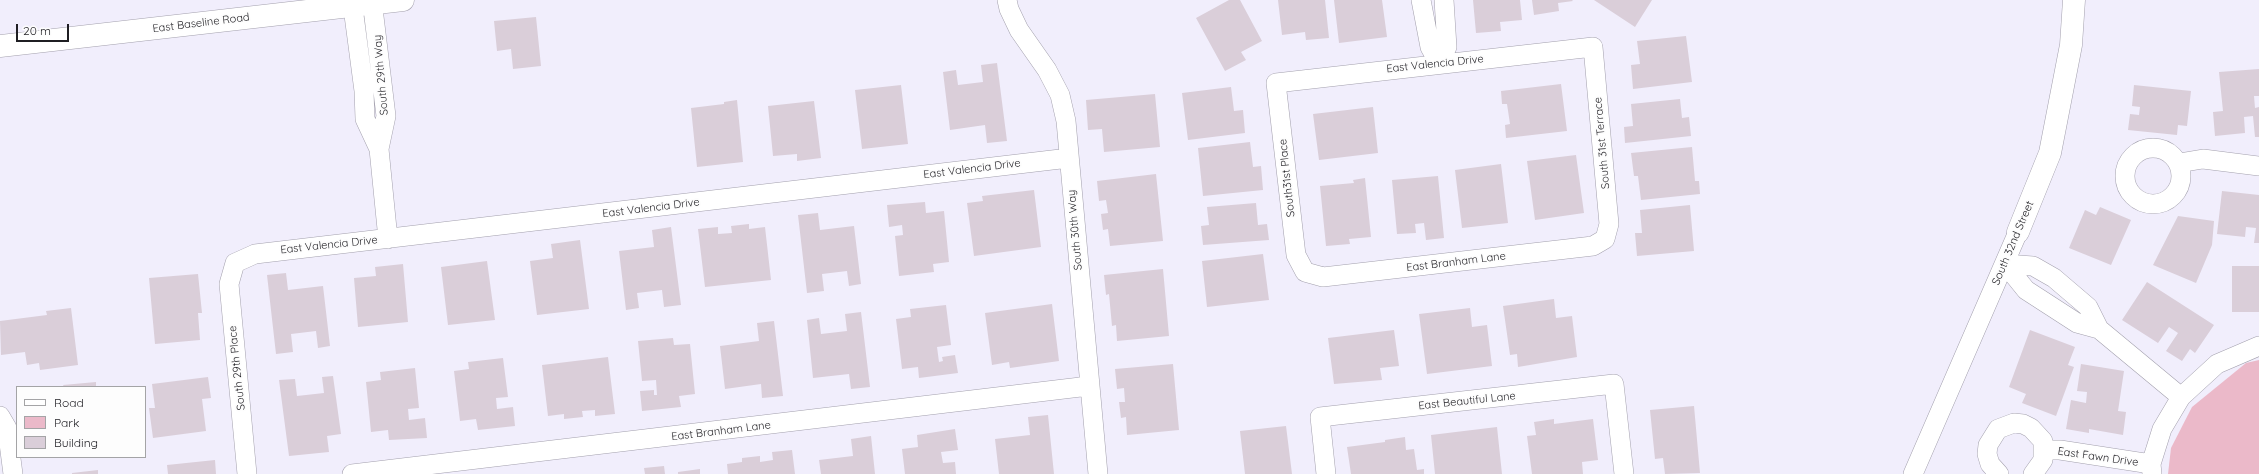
<!DOCTYPE html>
<style>
body{margin:0}
#map{position:relative;width:2259px;height:474px;overflow:hidden;background:#f1eefc;font-family:Quicksand,sans-serif}
canvas{display:block}
.legend{position:absolute;left:16px;top:386px;width:130px;height:72px;box-sizing:border-box;background:#fdfdfd;border:1px solid #a4a4a6;margin:0;padding:5px 7px;list-style:none;font-size:12px;color:#1f1e23}
.legend li{display:flex;align-items:center;gap:8px;height:20px}
.legend b{width:20px;border:1px solid #a4a4a6}
.scale{position:absolute;left:16px;top:24px;width:53px;height:18px;box-sizing:border-box;border:2px solid #1f1e23;border-top:0;padding-left:5px;font-size:12px;line-height:14px;white-space:nowrap;color:#1f1e23;-webkit-text-stroke:3px #fdfdfd;paint-order:stroke}
</style>
<div id="map">
<canvas width="2259" height="474"></canvas>
<ul class="legend">
<li><b style="height:5px;background:#fff"></b>Road</li>
<li><b style="height:11px;background:#ebb9c9"></b>Park</li>
<li><b style="height:11px;background:#daced9"></b>Building</li>
</ul>
<div class="scale">20 m</div>
</div>
<script>
const context = document.querySelector('canvas').getContext('2d');
context.lineJoin = 'round';
function fillPath(path, color) { context.fillStyle = color; context.fill(path, 'evenodd'); }
const poly = rows => new Path2D(rows.map(r => 'M' + r).join(''));
function stroke(path, color, width, dash) { context.strokeStyle = color; context.lineWidth = width; context.lineCap = dash ? 'butt' : 'round'; context.setLineDash(dash || []); context.stroke(path); }
function drawText(font, color, halo, rows, align = 'center') {
  context.font = font + ' Quicksand,sans-serif'; context.lineWidth = 3.5; context.setLineDash([]); context.textBaseline = 'middle'; context.strokeStyle = halo; context.fillStyle = color; for (const [text, x, y, turn = 0] of rows) {
    context.save(); context.translate(x, y); context.rotate((+turn || 0) * Math.PI / 180); context.textAlign = isNaN(turn) ? turn : align; if (halo) context.strokeText(text, 0, 0); context.fillText(text, 0, 0); context.restore();
  }
}
const green = poly([
 [2259,360,2259,474,2168,474,2171,448,2192,407,2246,363]
]);
const building = poly([
 [1229,0,1240,0,1262,41,1241,52,1246,60,1225,71,1196,18],
 [1278,0,1325,0,1329,38,1306,40,1305,32,1282,35],
 [1334,0,1382,0,1387,37,1339,43],
 [1473,0,1520,0,1522,20,1500,22,1501,31,1476,33],
 [1532,0,1572,0,1573,1,1558,3,1559,11,1534,15],
 [1594,0,1652,0,1635,27],
 [536,17,541,66,513,69,511,49,497,51,494,21],
 [1686,36,1692,82,1633,89,1631,65,1640,64,1637,41],
 [997,63,1007,141,987,143,985,125,950,130,943,72,956,70,958,85,983,82,981,65],
 [2259,69,2259,96,2254,96,2255,108,2259,107,2259,137,2255,137,2253,116,2244,117,2245,133,2215,136,2213,112,2223,111,2219,72],
 [1561,84,1567,131,1506,138,1505,125,1510,124,1507,104,1502,104,1501,91],
 [901,85,908,144,862,149,855,90],
 [2134,85,2191,91,2187,126,2178,125,2177,135,2128,130,2130,114,2139,115,2140,107,2132,106],
 [1231,87,1234,111,1243,110,1245,133,1188,140,1182,93],
 [1155,94,1160,147,1104,152,1102,129,1088,130,1086,100],
 [1680,99,1682,118,1689,117,1691,136,1625,143,1624,127,1633,126,1631,104],
 [737,100,743,162,697,167,691,108,724,104,724,102],
 [814,101,821,158,797,161,797,154,773,156,768,106],
 [1373,107,1378,153,1319,160,1313,114],
 [1250,142,1253,167,1261,166,1263,190,1203,196,1198,148],
 [1692,147,1695,181,1699,181,1700,194,1641,200,1638,176,1634,176,1631,153],
 [1576,155,1584,213,1535,220,1527,161],
 [1501,164,1508,223,1462,228,1455,170],
 [1156,174,1163,241,1110,246,1108,229,1103,230,1101,214,1108,213,1106,200,1099,201,1097,181],
 [1438,176,1444,238,1426,240,1424,223,1415,224,1416,233,1397,234,1392,180],
 [1365,178,1371,237,1349,239,1350,244,1326,246,1320,186,1354,183,1353,180],
 [1034,190,1041,247,974,256,967,203,983,201,982,196],
 [2222,191,2259,195,2259,243,2254,243,2256,228,2246,227,2245,237,2217,234],
 [925,202,926,213,944,211,949,262,933,264,934,272,899,276,895,236,903,235,902,225,889,227,887,205],
 [1256,203,1258,225,1267,224,1269,240,1203,245,1201,226,1209,225,1207,207],
 [1690,205,1694,251,1637,256,1635,233,1642,233,1640,210],
 [2100,207,2131,220,2111,265,2069,248,2085,210,2096,215],
 [818,213,820,230,854,226,861,284,849,286,847,271,822,274,824,291,807,293,798,215],
 [2178,216,2214,221,2212,245,2196,283,2153,265],
 [749,224,749,229,765,227,771,280,705,287,698,229,718,227,718,234,732,233,731,226],
 [671,227,681,305,664,307,662,290,637,293,639,308,626,310,619,251,654,247,652,230],
 [580,240,589,309,537,315,530,261,553,258,551,244],
 [1263,254,1269,300,1207,307,1202,261],
 [487,261,495,320,448,325,441,267],
 [403,264,408,322,358,327,354,278,376,276,375,267],
 [2232,266,2259,266,2259,312,2232,312],
 [1163,269,1169,336,1117,341,1116,325,1112,326,1109,294,1106,295,1104,275],
 [286,273,288,290,323,286,330,346,318,348,316,331,291,334,293,352,276,354,267,275],
 [198,274,202,313,198,313,200,340,155,344,149,278],
 [2147,282,2214,325,2195,353,2190,349,2182,361,2166,351,2178,333,2169,327,2158,343,2122,320],
 [1554,299,1556,318,1572,316,1577,357,1518,367,1517,354,1510,355,1503,306],
 [1052,304,1059,361,1010,368,1009,362,992,365,985,313],
 [946,305,951,345,937,347,939,362,943,361,942,357,955,355,958,373,919,378,918,367,902,369,896,319,911,317,910,309],
 [71,308,78,365,40,370,39,363,27,365,25,352,1,355,0,321,47,315,46,311],
 [1470,308,1472,327,1487,325,1492,366,1427,374,1419,314],
 [861,312,870,387,851,389,849,374,813,378,807,320,819,318,821,334,847,331,845,314],
 [774,321,783,396,762,398,761,384,725,389,720,346,759,341,757,323],
 [1394,330,1399,366,1380,368,1382,380,1334,384,1328,338],
 [2030,330,2075,347,2068,365,2074,367,2056,416,2022,403,2026,394,2009,387],
 [673,338,674,345,690,344,695,394,679,396,681,407,642,411,640,391,654,390,654,395,657,395,656,380,642,381,638,341],
 [608,357,615,414,595,416,595,410,582,411,583,417,564,419,564,414,548,416,542,365],
 [503,358,508,397,496,398,497,409,513,407,515,426,478,430,476,419,460,421,454,371,469,369,468,362],
 [1173,364,1179,430,1127,435,1126,417,1121,418,1119,402,1125,402,1124,388,1117,389,1115,369],
 [2081,364,2124,371,2118,411,2126,412,2123,435,2089,429,2089,433,2066,429,2071,400,2086,403,2087,392,2077,391],
 [415,368,419,408,408,409,409,420,425,418,427,438,389,440,388,430,371,432,366,382,381,380,380,372],
 [333,376,341,434,327,436,329,452,289,456,279,380,295,379,297,396,324,393,322,377],
 [208,377,211,398,202,399,206,431,153,438,149,408,155,408,152,384],
 [96,382,96,387,64,387,63,385],
 [1694,406,1700,473,1665,474,1663,458,1655,459,1650,410],
 [1048,415,1054,474,999,474,995,439,1030,435,1028,417],
 [1554,419,1554,424,1593,419,1598,460,1582,462,1583,474,1532,474,1527,436,1536,435,1534,422],
 [1286,426,1292,474,1245,474,1240,431],
 [1497,427,1502,474,1435,474,1431,435],
 [955,429,958,450,941,452,943,463,955,462,956,474,905,474,902,449,918,447,917,435],
 [871,436,875,474,821,474,819,460,853,456,851,439],
 [1405,437,1406,450,1414,449,1417,470,1424,469,1424,474,1351,474,1347,447,1385,442,1385,440],
 [792,450,795,474,728,474,727,464,742,462,742,458,760,456,760,462,773,460,772,452],
 [215,460,216,474,168,474,167,465],
 [664,466,665,474,645,474,644,468],
 [700,469,700,474,678,474,678,472],
 [98,470,98,474,72,474,72,473]
]);
const street = poly([
 [352,0,364,91,365,119,379,149],
 [372,0,386,116,379,149,388,239],
 [1007,0,1009,9,1019,30,1047,70,1060,95,1066,121,1098,474],
 [1421,0,1430,47,1439,63],
 [1593,47,1609,224,1605,239,1593,246,1323,277,1305,272,1296,255,1276,83,1593,47],
 [1439,63,1447,47,1444,0],
 '2125 176a28 28 0 1 1 56 0a28 28 0 1 1-56 0Z',
 [2179,163,2203,159,2259,166],
 [2005,264,2033,266,2054,278,2088,307,2099,329,2181,397],
 [2005,264,2026,290,2077,323,2099,329],
 [0,416,7,428,13,474],
 [2044,450,2060,450,2151,464],
 [247,474,229,284,235,263,255,254,1069,158],
 [352,474,1089,386],
 [1326,474,1320,417,1614,384,1624,474],
 [1913,474,2018,232],
 [1999,474,1990,464,1987,454,1988,445,1998,429,2014,423,2023,424,2031,428,2043,441,2043,460,2033,474],
 [2152,474,2151,464,2162,429,2181,397,2217,364,2259,346]
]);
const secondary = poly([
 [2018,232,2050,153,2071,45,2074,0]
]);
const primary = poly([
 [0,46,403,0]
]);
const streetNames = [
 ["East Baseline Road",201,23,-7],
 ["East Valencia Drive",1435,64,-6],
 ["South 29th Way",381,75,-95],
 ["South 31st Terrace",1602,143,-95],
 ["East Valencia Drive",972,169,-7],
 ["South31st Place",1287,178,-96],
 ["East Valencia Drive",651,208,-7],
 ["South 30th Way",1075,230,-95],
 ["South 32nd Street",2013,243,-67],
 ["East Valencia Drive",329,245,-6],
 ["East Branham Lane",1456,262,-7],
 ["South 29th Place",237,368,-96],
 ["East Beautiful Lane",1467,401,-6],
 ["East Branham Lane",721,431,-7],
 ["East Fawn Drive",2098,457,8]
];
fillPath(green, '#ebb9c9');
fillPath(building, '#daced9');
stroke(street, '#a3a0ad', 20);
stroke(secondary, '#a3a0ad', 23);
stroke(primary, '#a3a0ad', 23);
stroke(street, '#fff', 19);
stroke(secondary, '#fff', 22);
stroke(primary, '#fff', 22);
drawText('11px', '#1f1e23', '#fdfdfd', streetNames);
</script>
